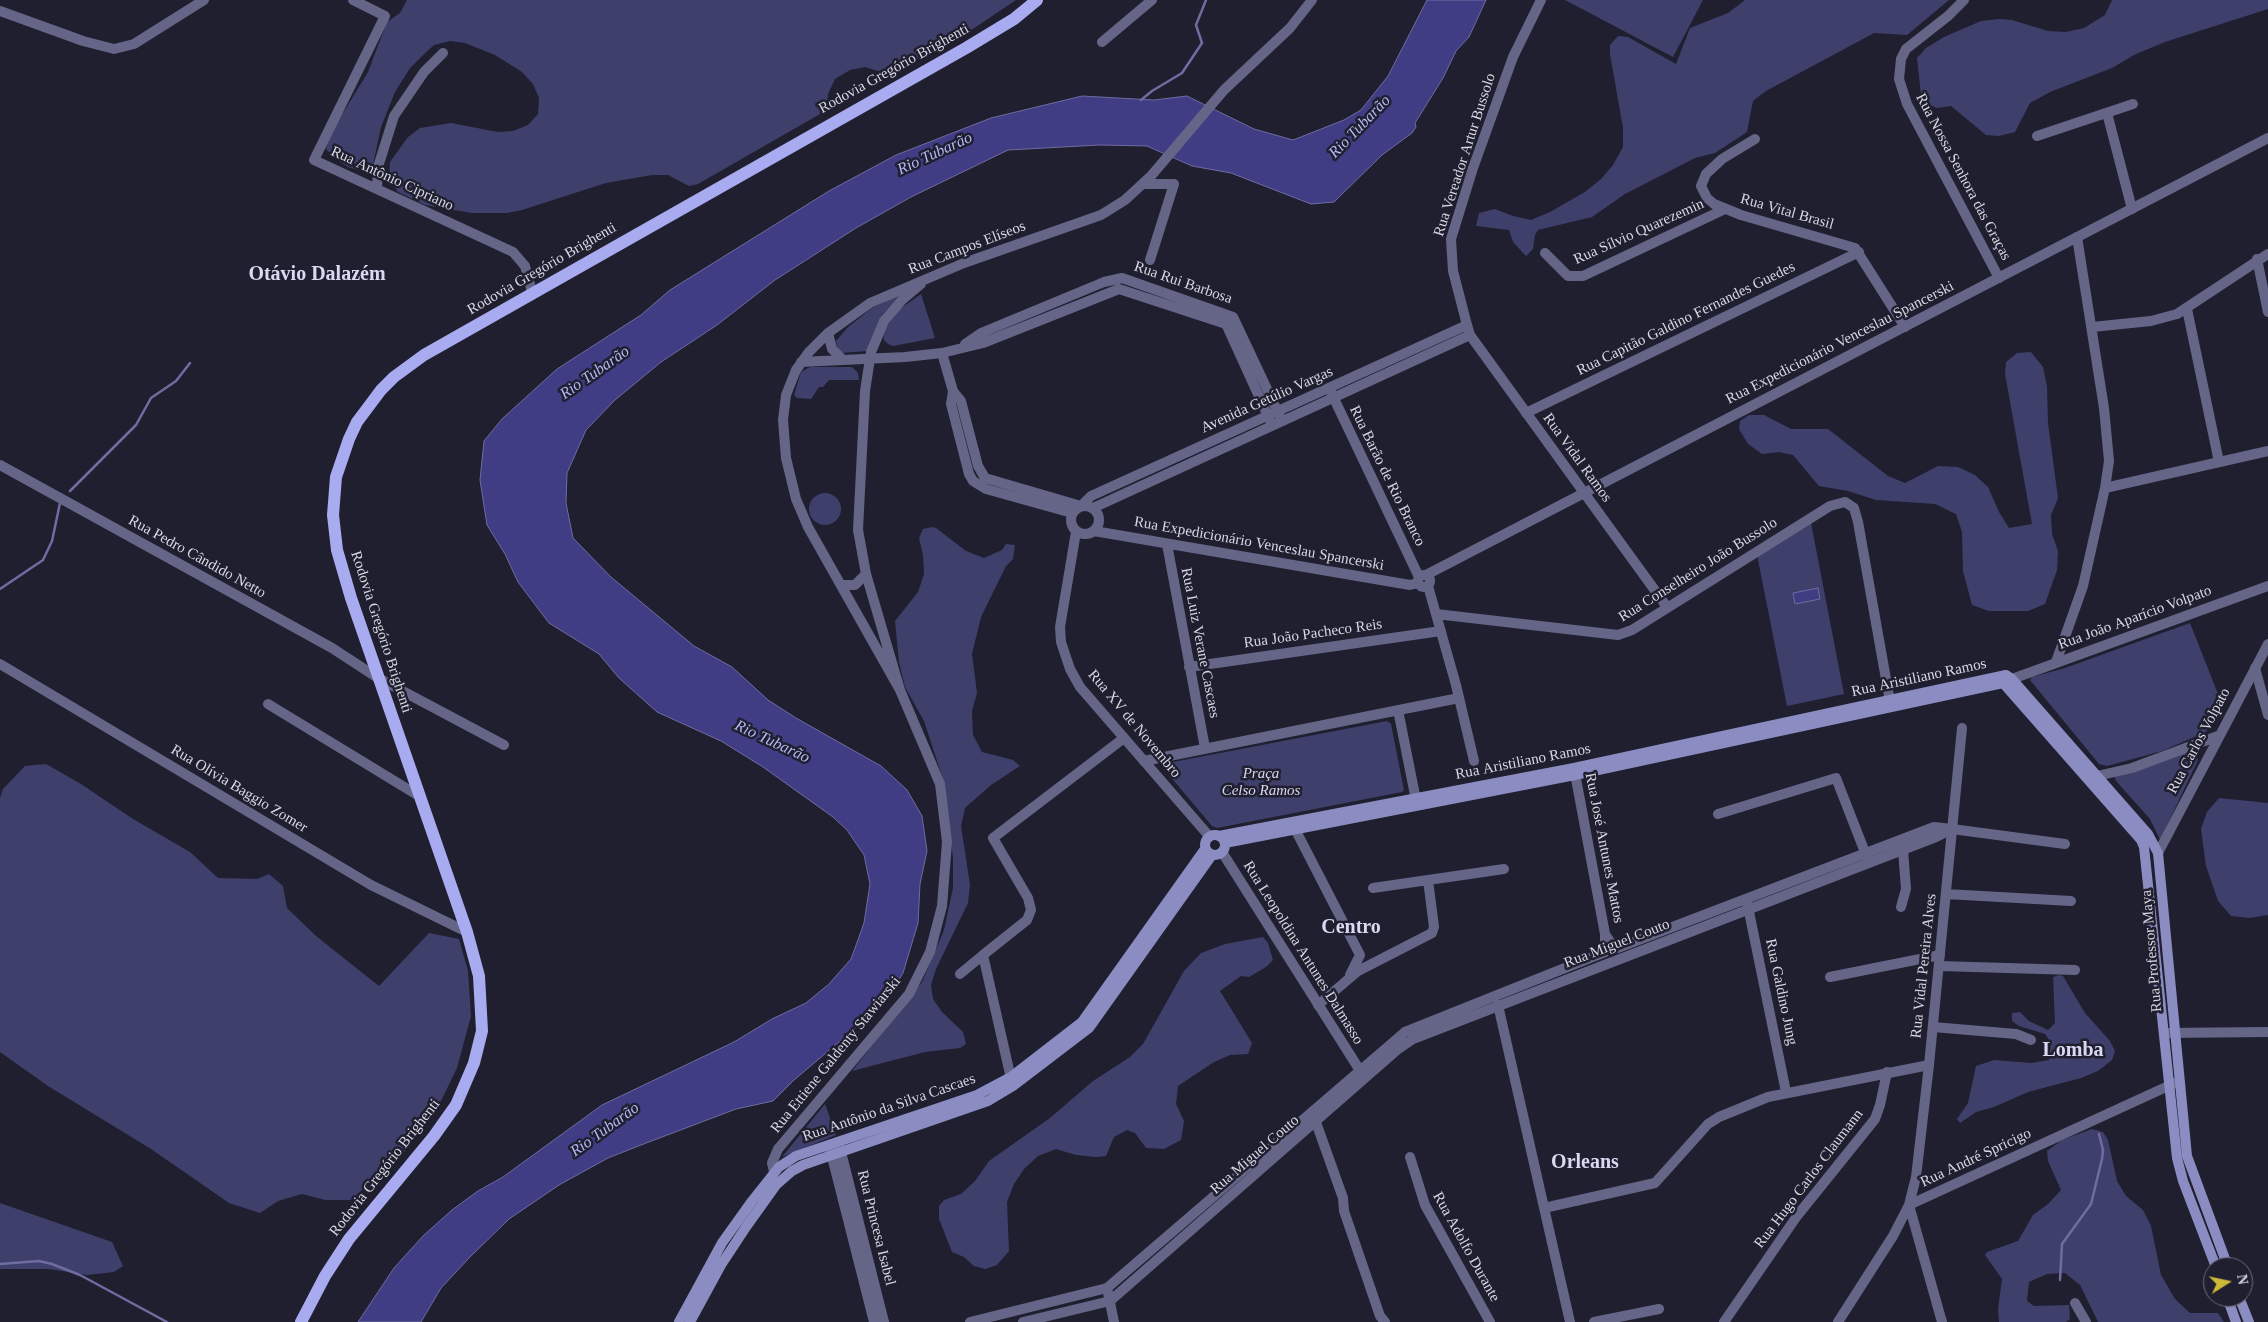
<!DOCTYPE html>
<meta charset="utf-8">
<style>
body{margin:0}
#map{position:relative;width:2268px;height:1322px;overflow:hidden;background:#1f1f30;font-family:Georgia,serif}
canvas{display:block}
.north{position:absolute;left:2203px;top:1257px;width:50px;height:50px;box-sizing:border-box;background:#1f1f30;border:1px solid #696978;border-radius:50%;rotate:80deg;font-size:14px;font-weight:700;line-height:20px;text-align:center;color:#d7d8e3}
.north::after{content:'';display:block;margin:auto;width:18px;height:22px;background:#ccb938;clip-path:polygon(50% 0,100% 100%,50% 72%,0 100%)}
</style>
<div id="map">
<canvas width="2268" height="1322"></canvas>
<div class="north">N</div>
</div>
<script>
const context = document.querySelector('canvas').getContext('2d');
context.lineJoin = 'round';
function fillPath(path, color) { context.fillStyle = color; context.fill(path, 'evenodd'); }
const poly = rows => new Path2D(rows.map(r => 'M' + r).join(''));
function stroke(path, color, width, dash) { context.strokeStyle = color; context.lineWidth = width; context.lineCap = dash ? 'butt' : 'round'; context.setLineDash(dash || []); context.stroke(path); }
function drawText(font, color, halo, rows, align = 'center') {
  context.font = font + ' Georgia,serif'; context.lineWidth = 5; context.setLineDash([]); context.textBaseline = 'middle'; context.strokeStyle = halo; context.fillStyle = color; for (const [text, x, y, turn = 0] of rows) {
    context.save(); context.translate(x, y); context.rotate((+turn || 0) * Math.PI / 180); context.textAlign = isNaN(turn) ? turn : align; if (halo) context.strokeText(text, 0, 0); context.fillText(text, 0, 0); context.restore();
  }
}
const green = poly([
 [407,0,1016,0,964,35,891,75,865,67,850,70,835,79,828,94,827,110,698,184,689,186,668,175,652,175,606,183,522,210,507,213,472,213,425,205,398,192,389,178,390,162,408,137,420,128,451,123,498,132,513,131,528,125,538,114,539,98,533,84,522,72,495,55,465,43,450,41,434,45,422,56,410,68,395,92,381,127,371,174,348,167,334,158,326,149,329,136,368,72,387,22,400,13],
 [1565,0,1703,0,1673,57],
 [1745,0,1949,0,1907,35,1874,33,1766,91,1753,101,1747,132,1715,153,1695,158,1625,194,1592,217,1538,230,1535,235,1533,249,1526,256,1513,242,1509,230,1476,226,1479,213,1495,209,1513,216,1531,220,1550,212,1585,192,1601,179,1613,165,1623,147,1623,128,1610,54,1610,45,1618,36,1628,37,1676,64,1690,28,1728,13],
 [2112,0,2268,0,2268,9,2165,42,2136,54,2112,68,2050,92,2030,103,2015,132,1999,136,1986,135,1951,106,1937,108,1927,104,1921,95,1917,58,1926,48,1944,37,1981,21,2000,19,2012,20,2048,31,2066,32,2084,28,2105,15],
 [901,294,882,315,867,351,841,353,837,348,836,341,848,327,872,308],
 [921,294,935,338,893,346,888,344,884,340,883,333,889,323,900,309],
 [2031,352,2043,367,2047,386,2048,423,2058,498,2051,515,2052,534,2058,551,2057,570,2045,604,2028,611,1989,611,1972,605,1963,571,1962,532,1956,514,1935,504,1876,500,1848,491,1819,486,1793,455,1779,452,1762,454,1748,444,1739,429,1740,421,1749,415,1764,415,1791,429,1828,429,1888,476,1905,483,1938,466,1958,467,1975,475,1988,487,1999,512,2009,528,2032,524,2005,374,2006,362,2017,353],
 [810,367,852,367,858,373,859,380,829,380,823,387,819,387,811,399,797,398,794,395,801,372],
 '809 509a16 16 0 1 1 32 0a16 16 0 1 1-32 0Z',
 [1811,523,1844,694,1787,706,1757,555],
 [932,527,936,528,966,551,984,558,1002,550,1006,544,1015,545,1013,559,1006,566,981,617,972,654,977,693,972,711,973,735,982,752,1013,760,1020,766,991,785,965,808,961,826,970,885,968,903,936,969,931,985,933,999,942,1012,963,1032,966,1044,960,1048,925,1052,852,1071,922,982,944,930,953,888,953,858,942,776,924,721,905,687,899,662,895,621,918,592,924,574,923,555,919,538,923,529],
 [2190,623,2220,699,2226,702,2206,732,2162,751,2107,766,2099,764,2030,680,2032,677,2065,668],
 [1387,721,1391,724,1404,790,1402,792,1217,828,1212,826,1164,769,1168,763],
 [2192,750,2196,752,2198,760,2160,840,2150,819,2116,781,2114,776,2148,767],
 [46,764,81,784,133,819,190,852,218,878,257,879,269,874,283,886,287,908,316,936,379,986,429,933,459,939,468,971,471,1016,457,1068,440,1103,400,1158,350,1200,325,1200,302,1194,278,1201,260,1213,229,1203,151,1149,48,1086,0,1052,0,798,3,789,25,766],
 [2219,798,2268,803,2268,915,2249,918,2231,916,2218,901,2206,866,2201,829,2207,812],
 [1263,937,1268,943,1273,960,1266,967,1249,977,1241,976,1220,991,1252,1043,1248,1054,1230,1055,1214,1062,1178,1086,1176,1104,1184,1121,1181,1140,1164,1149,1146,1148,1135,1133,1127,1130,1114,1137,1106,1156,1096,1157,1076,1155,1056,1149,1038,1156,1024,1169,1014,1184,1007,1202,1009,1251,997,1265,985,1269,974,1266,964,1257,952,1252,939,1219,939,1206,944,1200,961,1194,975,1181,989,1161,1050,1118,1093,1081,1130,1057,1143,1044,1184,971,1201,953,1225,944],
 [2059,975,2063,976,2085,1013,2110,1041,2115,1051,2112,1060,2098,1071,2081,1078,2028,1092,1994,1107,1976,1112,1960,1123,1957,1119,1968,1103,1976,1066,1994,1060,2031,1063,2049,1060,2051,1043,2045,1034,2019,1026,2012,1021,2012,1013,2020,1012,2029,1021,2048,1030,2055,1023,2053,977],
 [825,1104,836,1135,782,1157],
 [2092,1129,2103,1132,2108,1140,2117,1181,2126,1196,2143,1210,2151,1226,2161,1275,2175,1299,2190,1313,2218,1313,2224,1322,2098,1322,2080,1285,2065,1273,2047,1274,2029,1282,2027,1301,2034,1306,2069,1305,2070,1319,2066,1322,1999,1322,1998,1309,2002,1279,1985,1255,1987,1252,2018,1241,2033,1215,2048,1204,2061,1190,2048,1161,2047,1151,2062,1140],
 [0,1203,112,1242,123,1266,114,1272,87,1275,49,1269,0,1269]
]);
const water = poly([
 [1427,0,1486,0,1469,37,1456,51,1443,78,1415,123,1416,127,1412,133,1382,155,1334,202,1311,204,1231,173,1192,166,1147,146,1100,145,1008,150,911,197,856,228,775,280,717,325,661,362,615,400,586,430,567,473,566,503,573,538,611,577,694,646,732,667,768,700,796,718,881,766,907,790,922,816,927,851,920,884,918,923,903,973,884,1004,794,1080,773,1101,736,1109,641,1145,608,1158,559,1185,509,1219,470,1257,441,1288,421,1322,358,1322,394,1268,423,1236,452,1210,478,1191,503,1177,602,1105,734,1042,772,1019,806,1003,829,984,851,959,864,923,870,884,864,855,847,830,833,817,763,767,721,741,657,712,619,678,599,654,549,623,518,582,505,554,487,525,480,480,484,441,502,419,557,369,641,315,670,290,829,191,896,155,991,118,1082,96,1154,100,1187,96,1254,129,1293,140,1344,120,1361,110,1388,76,1427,0],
 [1818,588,1820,599,1795,604,1793,593,1818,588]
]);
const stream = poly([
 [1141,100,1152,91,1182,73,1202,43,1196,25,1206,0],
 [70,491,136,425,151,398,176,381,190,363],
 [0,589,43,560,52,541,60,503],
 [0,1264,39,1261,52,1264,80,1275,167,1322],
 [2060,1280,2062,1244,2091,1204,2102,1159,2103,1150,2099,1134]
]);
const minor = poly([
 [353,0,385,16,314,160,513,252,525,266,532,292],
 [1964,0,1948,16,1906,49,1901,59,1899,79,1907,104,1999,278],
 [0,11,83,41,114,49,134,44,204,0],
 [1102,42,1152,0],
 [2107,113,2132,209],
 [2037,136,2133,104],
 [1755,139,1722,159,1706,174,1701,186,1707,198,1714,204,1741,215,1855,248,1905,327],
 [1144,184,1174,184,1150,260],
 [377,189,378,167,394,116,424,72,443,53],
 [1545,253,1568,276,1583,276,1725,209],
 [2257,259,2268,312],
 [2187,309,2219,462],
 [1467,325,1453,271,1451,239,1473,168,1513,57,1541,0],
 [2092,327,2151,321,2177,314,2268,254],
 [828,333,832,349,843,360],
 [965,344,981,333,1104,282,1122,278,1233,317,1282,421],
 [942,353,953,391,951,404,969,474,973,481,986,489,1072,513],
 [801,362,905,357,942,353,983,343,1119,289,1226,324,1272,425],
 [1329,388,1419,577],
 [953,391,961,401,978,466,985,478,1081,506],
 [1526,413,1859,252],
 [0,465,332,648,378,678,504,745],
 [2105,488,2268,451],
 [1585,494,1667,607],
 [1167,544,1205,748],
 [841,585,855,585,866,574],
 [1428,586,1456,685,1474,761],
 [1436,614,1618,635,1632,630,1830,506,1845,502,1854,508,1858,522,1891,707],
 [2056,662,2083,586,2105,488,2109,461,2104,408,2077,237],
 [0,664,371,885,467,932],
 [1189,667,1441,631],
 [2255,668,2268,715],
 [900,690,808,527,796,499,786,458,783,420,786,395,796,370,809,352,828,333,870,303,964,263,1101,215,1125,200,1151,176,1224,90,1290,28,1312,0],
 [268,704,419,796],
 [1398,710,1417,805],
 [1144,761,1459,698],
 [1718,814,1836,778,1868,860],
 [1295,829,1360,955,1350,975],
 [1952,829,2065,844],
 [1373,888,1504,869],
 [1946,894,2071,901],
 [1747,902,1786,1092],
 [1901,907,1906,889,1903,850],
 [1939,966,2075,970],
 [960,974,983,955],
 [1830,977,1940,955],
 [1318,1005,1358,971,1432,933,1434,927,1428,880],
 [1498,1005,1570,1322],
 [1933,1027,2016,1034,2031,1040],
 [1012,1083,983,955,1027,920,1031,910,1028,898,993,838,1124,738],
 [1313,1114,1343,1198,1344,1211,1380,1316,1385,1322],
 [839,1144,884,1322],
 [829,1145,874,1322],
 [1410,1157,1425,1205,1490,1322],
 [774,1172,772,1163,778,1149,909,994,930,952,942,906,947,842,940,784,900,690,866,574,858,530,865,391,871,352,884,321,902,300,921,284],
 [1544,1208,1655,1183,1708,1124,1719,1117,1768,1097,1929,1065],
 [1107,1288,1114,1322],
 [2075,1303,2086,1322],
 [1594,1322,1659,1309],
 [1724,1322,1797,1216,1875,1119,1880,1105,1887,1072],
 [1838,1322,1893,1236,1909,1205,2177,1082],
 [1942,1322,1909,1205,1916,1177,1929,1065,1962,728]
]);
const tertiary = poly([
 '1071 520a14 14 0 1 1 28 0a14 14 0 1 1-28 0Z',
 [1081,506,1091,496,1467,325,1470,335,1585,494],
 [1093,508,1470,335],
 [1094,531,1410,585,1418,583],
 [1076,532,1060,627,1061,642,1070,669,1080,687,1209,836],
 '1418 581a6 6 0 1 1 12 0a6 6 0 1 1-12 0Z',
 [1426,575,2268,138],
 [2012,679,2268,586],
 [2097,776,2132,768,2218,736],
 [1222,852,1359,1069],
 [2158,853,2268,644],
 [1605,934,1615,949,1934,827,1952,829],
 [2164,1033,2268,1032],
 [970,1322,1107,1288,1405,1032,1605,952,1605,934,1574,768],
 [1023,1322,1110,1301,1397,1050,1413,1039,1936,837,1952,829]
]);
const secondary = poly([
 [2003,683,2141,840,2144,847,2177,1158,2183,1181,2216,1267],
 '1205 845a10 10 0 1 1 20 0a10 10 0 1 1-20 0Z',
 [1219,836,1574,768,2006,675,2012,679,2148,834,2158,853,2187,1156,2228,1267],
 [1225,843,1575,775,2003,683,2012,679],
 [2227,1297,2236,1322],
 [2239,1297,2249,1322],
 [679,1322,722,1243,752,1201,779,1167,796,1156,977,1095,1011,1077,1082,1022,1205,849],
 [690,1322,721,1265,746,1227,776,1185,792,1171,803,1165,988,1101,1013,1086,1089,1028,1212,855]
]);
const primary = poly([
 [301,1322,325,1276,349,1239,434,1136,456,1105,474,1063,482,1031,479,976,467,932,351,598,337,550,333,515,336,477,349,439,357,422,381,390,394,377,424,355,966,48,1014,19,1037,0]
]);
const streetNames = [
 ["Rodovia Gregório Brighenti",894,69,-29],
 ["Rua Vereador Artur Bussolo",1465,155,-72],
 ["Rua Nossa Senhora das Graças",1963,177,62],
 ["Rua Antônio Cipriano",392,179,25],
 ["Rua Vital Brasil",1787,212,16],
 ["Rua Sílvio Quarezemin",1639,232,-24],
 ["Rua Campos Elíseos",967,248,-21],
 ["Rodovia Gregório Brighenti",542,269,-30],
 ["Rua Rui Barbosa",1183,283,19],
 ["Rua Capitão Galdino Fernandes Guedes",1686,319,-26],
 ["Rua Expedicionário Venceslau Spancerski",1840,343,-27],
 ["Avenida Getúlio Vargas",1267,400,-24],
 ["Rua Vidal Ramos",1577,458,54],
 ["Rua Barão de Rio Branco",1387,476,64],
 ["Rua Expedicionário Venceslau Spancerski",1259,544,10],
 ["Rua Pedro Cândido Netto",197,557,29],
 ["Rua Conselheiro João Bussolo",1698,570,-32],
 ["Rua João Aparício Volpato",2135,618,-20],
 ["Rodovia Gregório Brighenti",381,632,72],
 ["Rua João Pacheco Reis",1313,634,-8],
 ["Rua Luiz Verane Cascaes",1200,643,79],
 ["Rua Aristiliano Ramos",1919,678,-12],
 ["Rua XV de Novembro",1134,724,50],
 ["Rua Carlos Volpato",2199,741,-62],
 ["Rua Aristiliano Ramos",1523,762,-11],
 ["Rua Olívia Baggio Zomer",239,789,31],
 ["Rua José Antunes Mattos",1604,848,79],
 ["Rua Miguel Couto",1617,944,-21],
 ["Rua Professor Maya",2152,951,-95],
 ["Rua Leopoldina Antunes Dalmasso",1303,953,58],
 ["Rua Vidal Pereira Alves",1924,966,-84],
 ["Rua Galdino Jung",1781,992,78],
 ["Rua Ettiene Galdenty Stawiarski",836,1055,-51],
 ["Rua Antônio da Silva Cascaes",889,1108,-19],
 ["Rua Miguel Couto",1255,1155,-41],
 ["Rua André Spricigo",1976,1158,-25],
 ["Rodovia Gregório Brighenti",385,1168,-52],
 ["Rua Hugo Carlos Claumann",1809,1179,-53],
 ["Rua Princesa Isabel",876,1228,76],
 ["Rua Adolfo Durante",1466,1247,61]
];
const parkNames = [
 ["Praça",1261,774],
 ["Celso Ramos",1261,791]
];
const waterNames = [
 ["Rio Tubarão",1360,127,-46],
 ["Rio Tubarão",935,154,-25],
 ["Rio Tubarão",595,373,-35],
 ["Rio Tubarão",772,742,25],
 ["Rio Tubarão",605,1130,-36]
];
const districtNames = [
 ["Otávio Dalazém",317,275],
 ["Centro",1351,928],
 ["Lomba",2073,1051],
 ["Orleans",1585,1163]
];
fillPath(green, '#3f3f6b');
fillPath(water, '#413d84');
stroke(water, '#6e6ca0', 1);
stroke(stream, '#6e6ca0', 2.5);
stroke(minor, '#656687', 10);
stroke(tertiary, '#656687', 10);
stroke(secondary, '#8b8dc2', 10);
stroke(primary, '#a9abf0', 12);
drawText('15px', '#d7d8e3', '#1f1f30', streetNames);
drawText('italic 15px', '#d7d8ee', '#1f1f30', parkNames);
drawText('italic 16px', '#b5b8f6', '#1f1f30', waterNames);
drawText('bold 20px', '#d8daf1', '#1f1f30', districtNames);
</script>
